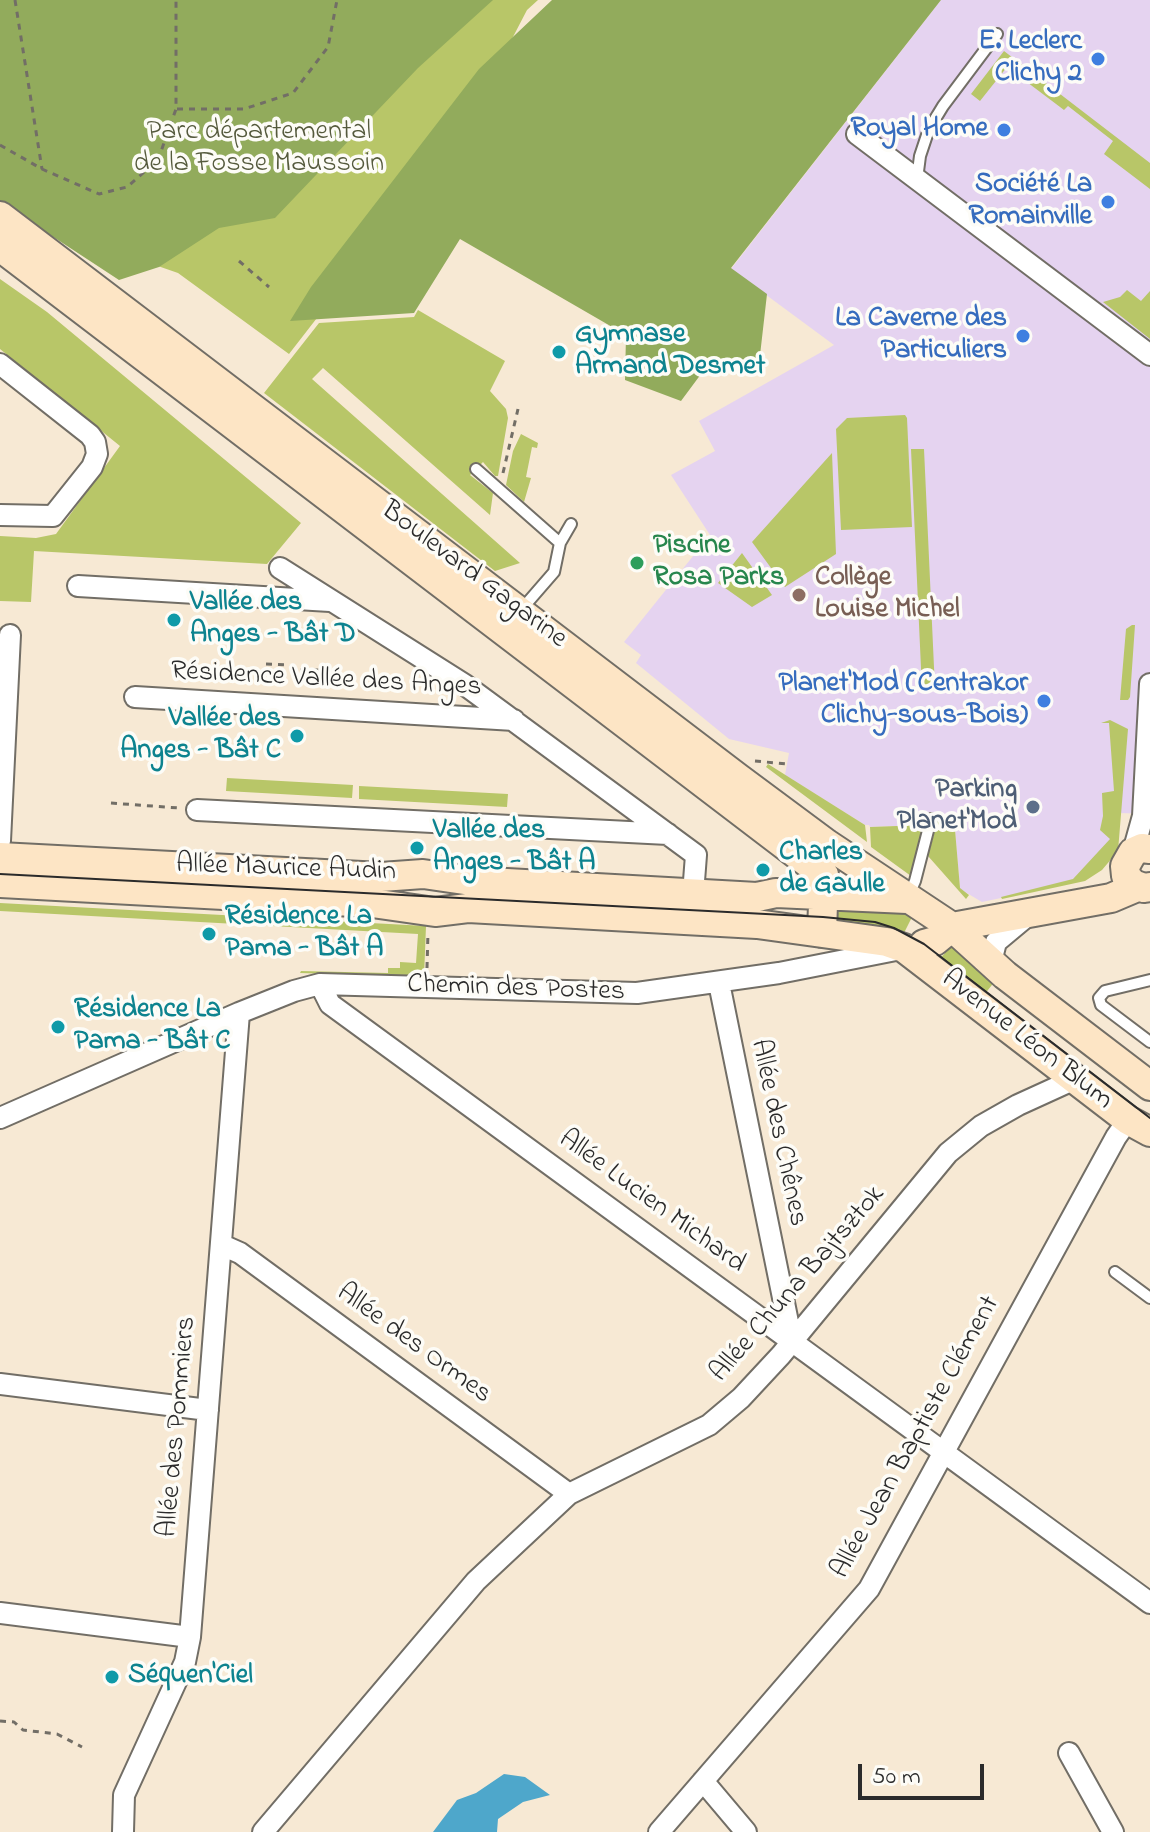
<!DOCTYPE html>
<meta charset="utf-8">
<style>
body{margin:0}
#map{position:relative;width:1150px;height:1832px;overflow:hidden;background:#f7e9d4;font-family:"Indie Flower",sans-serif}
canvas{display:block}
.scale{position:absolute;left:858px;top:1764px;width:126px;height:36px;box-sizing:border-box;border:4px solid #2b2b2b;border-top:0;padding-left:10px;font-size:24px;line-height:28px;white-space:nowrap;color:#2b2b2b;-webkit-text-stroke:6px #fdfcf7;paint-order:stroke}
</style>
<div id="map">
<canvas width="1150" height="1832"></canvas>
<div class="scale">50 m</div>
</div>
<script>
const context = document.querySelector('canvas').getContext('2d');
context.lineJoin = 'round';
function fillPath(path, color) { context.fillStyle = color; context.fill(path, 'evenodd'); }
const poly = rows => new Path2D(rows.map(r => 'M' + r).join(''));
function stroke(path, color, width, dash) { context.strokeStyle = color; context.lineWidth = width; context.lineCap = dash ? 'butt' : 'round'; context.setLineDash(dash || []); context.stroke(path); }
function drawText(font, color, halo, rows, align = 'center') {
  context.font = font + ' "Indie Flower",sans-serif'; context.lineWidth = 7; context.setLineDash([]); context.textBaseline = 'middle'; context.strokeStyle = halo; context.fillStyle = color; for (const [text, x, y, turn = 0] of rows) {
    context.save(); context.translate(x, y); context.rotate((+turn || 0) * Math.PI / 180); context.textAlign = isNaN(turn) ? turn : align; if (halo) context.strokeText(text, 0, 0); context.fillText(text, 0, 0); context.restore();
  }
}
const built = poly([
 [941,0,1150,0,1150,814,1119,813,1117,846,1077,882,982,902,960,889,954,818,924,820,924,825,870,827,869,825,865,825,785,775,789,753,729,739,636,663,641,655,624,642,710,535,671,475,715,451,699,421,834,345,731,269]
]);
const green = poly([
 [0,0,538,0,527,10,489,83,493,91,289,354,178,273,106,248],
 [1004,51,1150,163,1150,189,1104,154,1113,141,1068,106,1064,110,1007,67,980,101,971,94],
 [0,279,47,312,301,523,267,564,34,551,31,602,0,601,0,536,36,538,56,534,120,446,0,349],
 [1127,290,1141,301,1150,291,1150,339,1103,302,1120,297],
 [418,310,505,361,490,391,506,409,508,418,498,476,495,476,483,462,470,475,493,493,490,515,323,368,312,379,520,563,495,571,264,393,319,323,414,317],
 [905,415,907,418,912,527,841,530,836,429,847,418],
 [521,434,538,443,537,448,532,447,526,477,531,478,524,502,506,485,513,451],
 [911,449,924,449,935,689,922,690],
 [832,453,836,554,785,587,752,542],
 [742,553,772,595,752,607,718,583],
 [1132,625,1135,625,1130,697,1128,700,1120,700,1126,629],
 [1110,720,1128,729,1118,851,1102,870,1085,881,1002,899,1001,897,1073,879,1110,839,1100,830,1103,816,1102,793,1114,791,1109,723,1101,723],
 [768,764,865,825,867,842,766,767],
 [227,778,353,785,352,798,226,791],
 [359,786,508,794,507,807,359,799],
 [954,818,960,888,969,895,966,899,928,856,938,819],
 [924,825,923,838,911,876,871,847,870,827],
 [0,903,426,926,424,977,300,973,301,971,388,973,388,968,400,968,400,962,416,963,418,934,0,911],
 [839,906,890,907,911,914,912,917,902,937,837,922],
 [953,944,999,976,984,995,937,962]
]);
const forest = poly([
 [0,0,493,0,418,68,275,218,219,228,159,267,119,280,0,202],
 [552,0,941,0,731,268,767,294,759,364,704,370,681,401,625,380,626,335,460,239,414,313,290,321,311,287,479,69]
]);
const water = poly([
 [504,1774,525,1777,550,1795,523,1802,498,1819,497,1832,433,1832,457,1800,476,1793]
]);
const path = poly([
 [15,0,42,169],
 [177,109,244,109,293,93,328,47,337,0],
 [0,145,42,169,99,194,127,187,158,160,176,109,176,0],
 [239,261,269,287],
 [503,473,518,409],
 [266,664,289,665,296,670,339,670,338,690],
 [755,761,787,764],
 [111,803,179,808],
 [427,968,428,932],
 [0,1721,14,1722,23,1730,57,1734,82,1747]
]);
const lane = poly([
 [917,179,920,156,929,129,943,106,997,34],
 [476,469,560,543],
 [521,610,554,572,560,543,571,524],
 [908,897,915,881,931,819],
 [1150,980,1105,991,1099,998,1101,1005,1150,1042],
 [1115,1272,1150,1298]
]);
const street = poly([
 [857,134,1150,355],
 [0,364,90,435,95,442,97,454,92,467,53,516,0,515],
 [280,568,465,685,696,855,693,894],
 [78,586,330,601],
 [135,697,514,720],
 [197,810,668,834],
 [0,841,10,635],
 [1133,852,1143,816,1150,684],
 [991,962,996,942,1026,917],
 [719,983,792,1342],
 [320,984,330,1004,1150,1603],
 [0,1118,239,1013,294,991,320,984,637,993,779,973,901,949],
 [222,1245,240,1253,569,1494],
 [0,1384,208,1410],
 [0,1613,190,1637],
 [1069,1753,1113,1832],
 [703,1781,746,1832],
 [123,1832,124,1795,185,1662,190,1637,239,1013],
 [263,1832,476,1581,569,1494,709,1425,741,1398,781,1355,948,1153,981,1126,1018,1105,1075,1079],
 [659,1832,869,1589,1116,1137,1128,1120]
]);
const secondary = poly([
 [0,216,738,778,827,844,952,927,1005,975,1150,1086],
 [0,247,824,875,822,933],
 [1150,849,1142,848,1133,852,1125,866,1126,876,1133,884,1144,888,1150,887],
 [0,857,381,877,423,874,471,881,757,897,776,893,907,899],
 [0,883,372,903,435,912,468,908,757,924,887,942,904,948,1128,1120,1150,1132],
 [915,956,924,944,935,941,952,927,1111,898,1137,887]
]);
const tram = poly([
 [0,874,823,917,875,922,894,928,924,944,1150,1118]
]);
const markers = [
 [1098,59,8,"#3f7fe0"],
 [1004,130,8,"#3f7fe0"],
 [1108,202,8,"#3f7fe0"],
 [1023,336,8,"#3f7fe0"],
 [559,352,8,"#0f9aa8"],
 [637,563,8,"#2e9e5b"],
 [799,595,8,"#8d6e63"],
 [174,620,8,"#0f9aa8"],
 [1044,701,8,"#3f7fe0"],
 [297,736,8,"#0f9aa8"],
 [1033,807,8,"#5c6f8a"],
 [417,848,8,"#0f9aa8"],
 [763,870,8,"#0f9aa8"],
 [209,934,8,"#0f9aa8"],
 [58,1027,8,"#0f9aa8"],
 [112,1677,8,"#0f9aa8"]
];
const shopNames = [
 ["E. Leclerc",1082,43],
 ["Clichy 2",1082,75],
 ["Royal Home",988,130],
 ["Société La",1092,186],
 ["Romainville",1092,218],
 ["La Caverne des",1007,320],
 ["Particuliers",1007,352],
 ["Planet'Mod (Centrakor",1028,685],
 ["Clichy-sous-Bois)",1028,717]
];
const parkNames = [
 ["Parc départemental",259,133],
 ["de la Fosse Maussoin",259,165]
];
const cultureNames = [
 ["Gymnase",575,336],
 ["Armand Desmet",575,368],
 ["Vallée des",190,604],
 ["Anges - Bât D",190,636],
 ["Vallée des",281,720,"right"],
 ["Anges - Bât C",281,752,"right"],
 ["Vallée des",433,832],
 ["Anges - Bât A",433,864],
 ["Charles",779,854],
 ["de Gaulle",779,886],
 ["Résidence La",225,918],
 ["Pama - Bât A",225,950],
 ["Résidence La",74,1011],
 ["Pama - Bât C",74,1043],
 ["Séquen'Ciel",128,1677]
];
const leisureNames = [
 ["Piscine",653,547],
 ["Rosa Parks",653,579]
];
const streetNames = [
 ["Boulevard Gagarine",473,576,37],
 ["Résidence Vallée des Anges",326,681,3],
 ["Allée Maurice Audin",286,870,2],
 ["Chemin des Postes",516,990,2],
 ["Avenue Léon Blum",1026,1041,38],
 ["Allée des Chênes",777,1133,78],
 ["Allée Lucien Michard",651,1203,36],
 ["Allée Chuna Bajtsztok",799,1285,-49],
 ["Allée des Ormes",413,1345,36],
 ["Allée des Pommiers",179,1427,-85],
 ["Allée Jean Baptiste Clément",917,1438,-61]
];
const educationNames = [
 ["Collège",815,579],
 ["Louise Michel",815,611]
];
const serviceNames = [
 ["Parking",1017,791],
 ["Planet'Mod",1017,823]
];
fillPath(built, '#e5d3f0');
fillPath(green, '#b8c668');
fillPath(forest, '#92ab5c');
fillPath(water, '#4ea7cb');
stroke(lane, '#726e66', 14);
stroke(street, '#726e66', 24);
stroke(secondary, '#726e66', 32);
stroke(path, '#726e66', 3, [6, 6]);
stroke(lane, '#fff', 10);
stroke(street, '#fff', 20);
stroke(secondary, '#fde5c5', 28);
stroke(tram, '#2b2b2b', 2);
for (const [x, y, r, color] of markers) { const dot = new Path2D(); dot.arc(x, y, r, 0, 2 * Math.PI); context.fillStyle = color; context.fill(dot); stroke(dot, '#fdfcf7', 3); }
drawText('bold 28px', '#366cbe', '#fdfcf7', shopNames, 'right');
drawText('28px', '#555a3d', '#fdfcf7', parkNames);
drawText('bold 28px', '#0d838f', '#fdfcf7', cultureNames, 'left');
drawText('bold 28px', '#27864d', '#fdfcf7', leisureNames, 'left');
drawText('28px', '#2b2b2b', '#fdfcf7', streetNames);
drawText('bold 28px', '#785e54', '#fdfcf7', educationNames, 'left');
drawText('bold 28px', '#4e5e75', '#fdfcf7', serviceNames, 'right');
</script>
